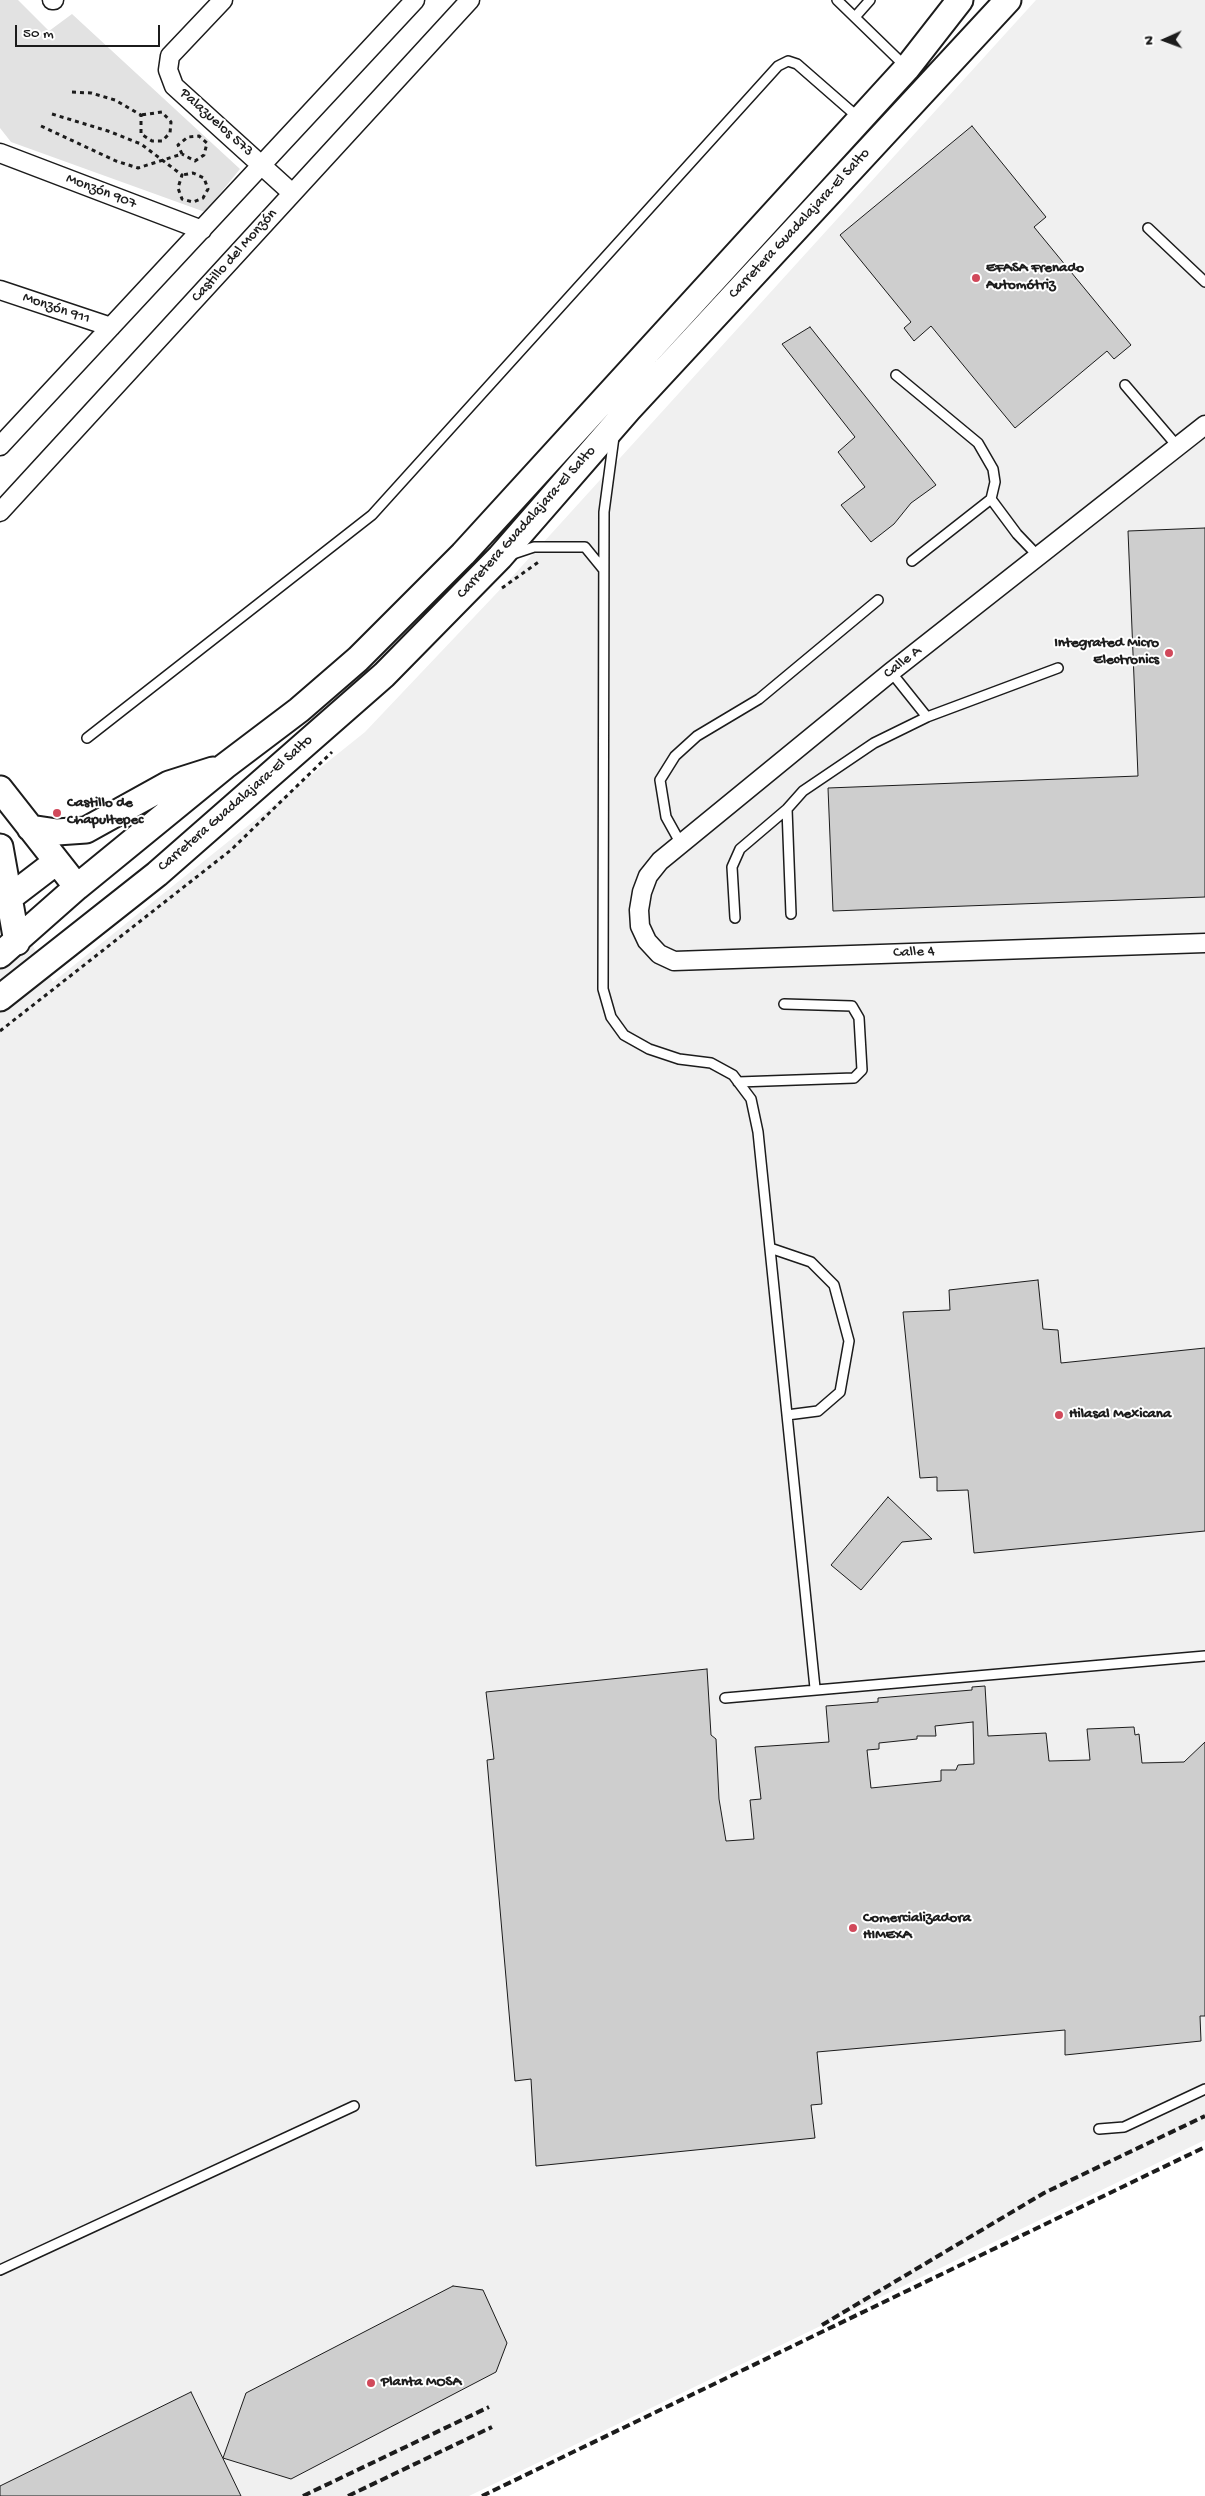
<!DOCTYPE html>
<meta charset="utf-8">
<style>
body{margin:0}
#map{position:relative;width:1205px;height:2496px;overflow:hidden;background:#fff;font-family:"Gochi Hand",sans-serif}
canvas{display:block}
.north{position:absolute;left:1140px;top:15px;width:50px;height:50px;-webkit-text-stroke:4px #fff;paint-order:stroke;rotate:268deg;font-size:14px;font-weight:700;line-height:20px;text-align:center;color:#1c1c1c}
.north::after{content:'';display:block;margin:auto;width:18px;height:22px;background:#1c1c1c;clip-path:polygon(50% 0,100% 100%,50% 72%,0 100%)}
.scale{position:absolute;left:15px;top:25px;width:145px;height:22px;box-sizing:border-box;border:2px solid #1c1c1c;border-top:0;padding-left:6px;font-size:15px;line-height:18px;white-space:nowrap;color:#1c1c1c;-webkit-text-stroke:4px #fff;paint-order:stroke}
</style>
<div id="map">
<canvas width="1205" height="2496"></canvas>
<div class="north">N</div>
<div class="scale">50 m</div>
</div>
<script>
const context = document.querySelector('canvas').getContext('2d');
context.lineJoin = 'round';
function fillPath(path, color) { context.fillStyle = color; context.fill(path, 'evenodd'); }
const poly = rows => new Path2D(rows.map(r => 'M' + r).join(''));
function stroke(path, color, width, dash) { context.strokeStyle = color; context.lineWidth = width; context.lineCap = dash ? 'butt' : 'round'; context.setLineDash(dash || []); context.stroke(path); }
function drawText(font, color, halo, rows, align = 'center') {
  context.font = font + ' "Gochi Hand",sans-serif'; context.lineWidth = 4; context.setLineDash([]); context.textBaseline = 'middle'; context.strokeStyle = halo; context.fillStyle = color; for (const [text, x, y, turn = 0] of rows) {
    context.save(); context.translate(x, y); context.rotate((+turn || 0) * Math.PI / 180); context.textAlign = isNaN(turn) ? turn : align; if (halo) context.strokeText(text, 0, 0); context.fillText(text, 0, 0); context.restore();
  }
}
const built = poly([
 [1036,0,1205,0,1205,2140,469,2496,0,2496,0,887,53,982,365,732,511,578]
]);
const green = poly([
 [0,0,18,0,49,31,72,14,240,169,205,212,11,142,0,128]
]);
const building = poly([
 [972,126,1046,217,1034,227,1131,345,1114,359,1107,351,1015,428,931,326,914,341,904,328,911,322,840,235,972,126],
 [810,327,936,485,911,503,894,524,871,542,841,505,865,487,838,452,855,437,782,344,810,327],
 [1205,528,1205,897,833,911,828,788,1138,776,1128,531,1205,528],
 [1038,1280,1043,1329,1058,1330,1061,1363,1205,1348,1205,1531,974,1553,968,1490,937,1491,937,1477,920,1478,903,1312,950,1310,949,1290,1038,1280],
 [888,1497,932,1539,902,1542,861,1590,831,1565,888,1497],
 [707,1669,711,1735,716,1739,719,1799,726,1841,754,1839,750,1800,761,1799,755,1747,829,1742,826,1706,878,1702,878,1698,972,1690,972,1687,985,1686,988,1736,1046,1733,1049,1761,1090,1760,1087,1729,1134,1727,1135,1735,1139,1734,1142,1763,1184,1762,1205,1742,1205,2016,1200,2016,1201,2041,1065,2055,1065,2030,817,2052,822,2104,811,2105,815,2138,536,2166,531,2079,515,2081,487,1760,494,1759,486,1692,707,1669],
 [973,1722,974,1764,958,1765,956,1770,941,1770,941,1781,871,1788,867,1750,879,1749,879,1743,917,1739,917,1736,936,1736,935,1726,973,1722],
 [453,2286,483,2290,507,2343,496,2372,291,2479,223,2458,246,2393,453,2286],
 [191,2392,241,2496,0,2496,0,2486,191,2392]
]);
const path = poly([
 [72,92,91,93,115,100,141,115,141,134,152,141,162,141,170,133,171,122,162,112,141,115],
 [52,114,108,131,141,144,182,175,178,188,182,199,193,202,203,198,208,189,204,178,193,173,182,175],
 [41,126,116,161,138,168,182,154,178,145,188,137,199,136,207,143,204,155,195,161,182,154],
 [502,588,540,561],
 [0,1031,231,850,332,752]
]);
const lane = poly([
 [837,0,905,66],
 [855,17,870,0],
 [1148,228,1205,282],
 [896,375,978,443,993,469,995,482,991,499],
 [1125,385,1178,447],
 [614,437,604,512,603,989,611,1017,624,1035,649,1049,679,1059,711,1063,733,1075,751,1099,758,1132,815,1688],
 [513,554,534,547,585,547,603,569],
 [912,561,991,499,1017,534,1038,556],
 [927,717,1058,668],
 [87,738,372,515,778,66,788,61,797,64,860,119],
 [787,809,791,914],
 [681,844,666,817,660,780,675,756,697,736,759,699,878,600],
 [735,918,732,867,740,849,787,809,803,791,874,743,927,717,891,672],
 [738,1082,854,1078,862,1070,859,1018,852,1006,784,1004],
 [770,1248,811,1262,834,1285,849,1341,840,1392,818,1411,787,1415],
 [725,1698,1205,1656],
 [1099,2129,1124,2127,1205,2089],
 [0,2270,354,2106]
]);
const street = poly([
 [52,0,54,0],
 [223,0,170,56,168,70,174,86,292,193],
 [0,153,202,230],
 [0,290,111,327],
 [1205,425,891,672,660,861,648,876,642,892,639,910,640,926,647,941,659,954,674,961,1205,943],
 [0,446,415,0],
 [0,512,470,0]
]);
const secondary = poly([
 [0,789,77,887],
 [30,828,57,832,86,830,169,784,213,770],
 [0,847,17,942],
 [9,898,56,862],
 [0,955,77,887,225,766,299,710,358,659,463,554,907,68,960,0],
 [0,998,157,874,384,675,500,557,628,410,1008,0]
]);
const rail = poly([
 [822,2325,1044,2193,1205,2116],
 [303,2496,489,2407],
 [348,2496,492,2427],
 [482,2496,1205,2147]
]);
const markers = [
 [976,278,5,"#d1495b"],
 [1169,653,5,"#d1495b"],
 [57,813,5,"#d1495b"],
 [1059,1415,5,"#d1495b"],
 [853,1928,5,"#d1495b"],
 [371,2383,5,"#d1495b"]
];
const streetNames = [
 ["Palazuelos 573",216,123,42],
 ["Monzón 907",101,192,21],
 ["Carretera Guadalajara-El Salto",800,224,-47],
 ["Castillo del Monzón",235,256,-48],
 ["Monzón 911",56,309,19],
 ["Carretera Guadalajara-El Salto",527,523,-48],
 ["Calle A",903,663,-38],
 ["Carretera Guadalajara-El Salto",236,804,-41],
 ["Calle 4",914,953,-2]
];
const poiNames = [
 ["EFASA Frenado",986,269],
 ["Automótriz",986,286],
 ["Integrated Micro",1159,644,"right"],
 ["Electronics",1159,661,"right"],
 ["Castillo de",67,804],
 ["Chapultepec",67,821],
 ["Hilasal Mexicana",1069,1415],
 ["Comercializadora",863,1919],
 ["HIMEXA",863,1936],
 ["Planta MOSA",381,2383]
];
fillPath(built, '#f0f0f0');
fillPath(green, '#e2e2e2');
fillPath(building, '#cecece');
stroke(building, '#1c1c1c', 1);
stroke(lane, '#1c1c1c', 12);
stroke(street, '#1c1c1c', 21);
stroke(secondary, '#1c1c1c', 29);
stroke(path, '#1c1c1c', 3, [4, 4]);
stroke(lane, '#fff', 9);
stroke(street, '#fff', 18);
stroke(secondary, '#fff', 25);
stroke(rail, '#1c1c1c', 4, [8, 4]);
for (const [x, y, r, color] of markers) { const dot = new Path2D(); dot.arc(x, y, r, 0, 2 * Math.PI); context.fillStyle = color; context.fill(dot); stroke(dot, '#fff', 2); }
drawText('15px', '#1c1c1c', '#fff', streetNames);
drawText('bold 15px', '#1c1c1c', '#fff', poiNames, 'left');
</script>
